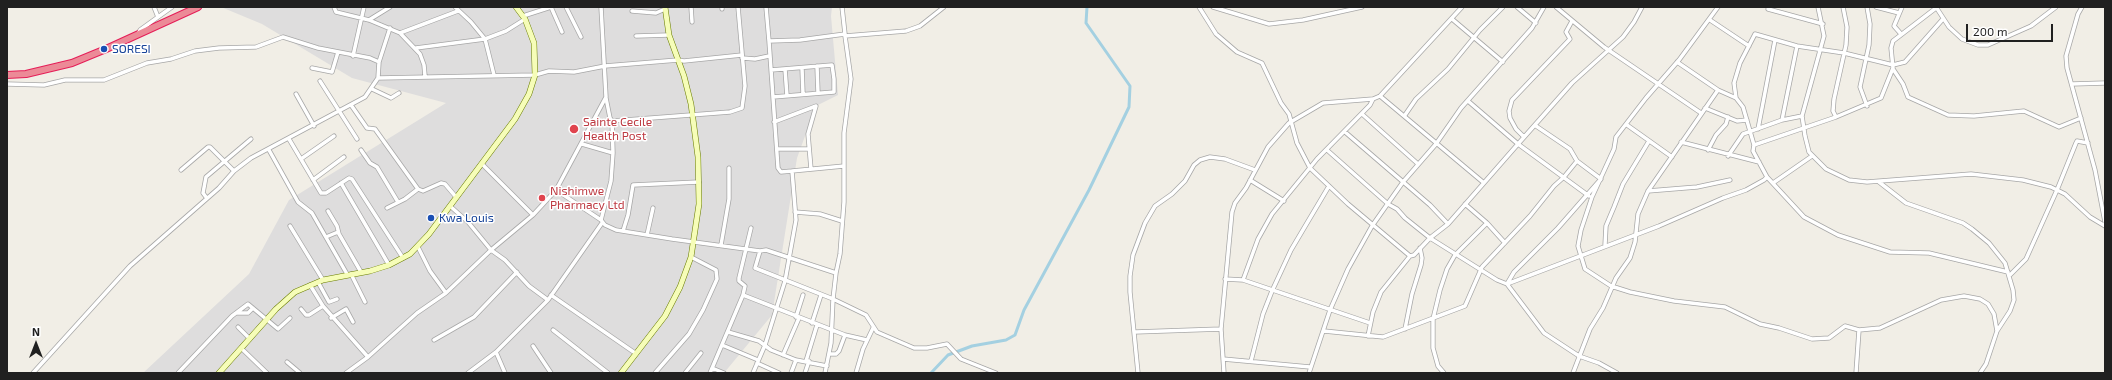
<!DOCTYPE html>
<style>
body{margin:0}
#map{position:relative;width:2112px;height:380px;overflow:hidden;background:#f1eee6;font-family:"Exo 2",sans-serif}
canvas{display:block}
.frame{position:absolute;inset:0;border:8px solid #202020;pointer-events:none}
.north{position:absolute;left:16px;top:324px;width:40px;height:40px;-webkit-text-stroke:3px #fff;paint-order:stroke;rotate:0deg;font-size:11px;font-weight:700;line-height:16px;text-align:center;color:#202020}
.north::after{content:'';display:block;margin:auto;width:14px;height:18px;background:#202020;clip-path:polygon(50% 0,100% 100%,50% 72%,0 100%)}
.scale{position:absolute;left:1966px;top:24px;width:87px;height:18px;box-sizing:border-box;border:2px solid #202020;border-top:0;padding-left:5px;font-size:12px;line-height:14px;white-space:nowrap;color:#202020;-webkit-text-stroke:3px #fff;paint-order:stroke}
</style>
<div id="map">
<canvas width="2112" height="380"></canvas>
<div class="frame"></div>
<div class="north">N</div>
<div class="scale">200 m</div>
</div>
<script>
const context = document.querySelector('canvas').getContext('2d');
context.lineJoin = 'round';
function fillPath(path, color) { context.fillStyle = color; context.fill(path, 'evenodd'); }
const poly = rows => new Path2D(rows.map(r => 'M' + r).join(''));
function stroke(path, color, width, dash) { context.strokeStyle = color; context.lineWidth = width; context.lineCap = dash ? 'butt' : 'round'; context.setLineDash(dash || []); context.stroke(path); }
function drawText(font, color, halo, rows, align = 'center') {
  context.font = font + ' "Exo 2",sans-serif'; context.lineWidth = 3; context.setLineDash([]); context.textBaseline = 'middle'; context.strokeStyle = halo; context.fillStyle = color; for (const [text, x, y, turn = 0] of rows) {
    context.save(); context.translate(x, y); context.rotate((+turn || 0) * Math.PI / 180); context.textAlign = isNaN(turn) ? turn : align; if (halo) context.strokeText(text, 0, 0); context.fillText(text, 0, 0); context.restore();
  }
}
const residential = poly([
 [221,7,832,7,831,16,838,95,816,106,797,158,772,315,724,373,143,373,249,274,289,200,446,103,352,78,262,24]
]);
const canal = poly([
 [931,373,948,355,972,346,1006,340,1015,335,1024,310,1089,190,1129,107,1130,86,1086,23,1087,7]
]);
const street = poly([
 [154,7,158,17],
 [334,7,336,12,369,20,400,33,420,54,424,65,425,76],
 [455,7,471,22,485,39,494,75],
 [551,7,562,32],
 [566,7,581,37],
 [691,7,692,22],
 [722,7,722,9],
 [766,7,769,41],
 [842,7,845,34],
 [1199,7,1216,34,1237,52,1262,63,1281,103,1289,114,1297,143,1310,168,1348,204,1410,256,1414,255,1430,238,1497,280,1507,284,1659,226,1723,198,1746,190,1764,180,1767,177,1753,151,1754,145,1836,117,1881,98,1893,68,1891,48,1893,41,1936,8],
 [1213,7,1269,24,1303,20,1362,7],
 [1517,7,1536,23],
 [1556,7,1604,47,1701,113],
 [1718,7,1679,60,1646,98,1616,137,1614,149,1592,197,1581,230,1578,246,1585,269,1611,286,1630,292,1674,301,1725,307,1760,324,1779,328,1812,339,1829,338,1845,326,1859,330,1880,328,1941,300,1964,296,1980,299,1988,304,1994,314,1997,331],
 [1818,7,1824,36,1802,116,1805,136,1809,152,1826,169,1849,180,1867,182,1971,174,2023,180,2051,187,2065,194,2090,217,2105,226],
 [1876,7,1899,13],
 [1936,7,1949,27,1962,39,1978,45,1988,45,2031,26,2056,7],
 [2082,7,2078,14,2066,56,2067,68,2095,170,2105,222],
 [1768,9,1823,24],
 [632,11,656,13,665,9],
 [523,16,551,7],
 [1452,19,1503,62],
 [369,20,390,7],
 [1710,20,1749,46],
 [400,33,458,11],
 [138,34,140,30,172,7],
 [1901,34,1894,26,1902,7],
 [636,36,669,35],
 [416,48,485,39,506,31,525,19],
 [353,56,364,7],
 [742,58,755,59,769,56],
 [1677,62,1718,90],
 [817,66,818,93],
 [312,68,332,72,338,52],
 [802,68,803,94],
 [785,69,787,96],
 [1893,69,1903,84,1908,97,1948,115,1974,116,2024,111,2059,127,2081,118],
 [771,70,832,65,834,79,834,92,773,97],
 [378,78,379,62,390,28],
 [320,81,357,139],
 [7,84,44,85,65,80,104,80,147,63,171,59,195,51,219,48,256,47,283,37,318,48,370,58,379,62],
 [2072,84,2105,83],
 [372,89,391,98,399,93],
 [296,94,314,126],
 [1380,96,1484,183],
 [606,98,610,118,612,121],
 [1736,98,1743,107,1754,145],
 [351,105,367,128,375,129,418,189,423,191,441,183,445,184,456,197],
 [1867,106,1860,87,1869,45,1870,24,1867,7],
 [1705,108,1737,121,1747,120],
 [1362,114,1418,164],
 [1405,115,1416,99,1448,69,1480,30,1503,7],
 [1836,117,1833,111,1834,99,1846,45,1847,27,1843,7],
 [1782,120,1797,46],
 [774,122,816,106,808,134,811,169],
 [1627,125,1672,157],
 [1536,126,1570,149,1577,161,1601,179,1558,228,1514,272,1507,284,1544,333,1579,356,1599,363,1617,373],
 [1758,129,1775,40],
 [1345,132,1430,205,1448,224],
 [1524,137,1516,129,1510,118,1509,111,1512,100,1570,39,1566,32,1572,21],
 [289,139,321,193,326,193,349,178,352,179,403,258],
 [1681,142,1759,162],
 [582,144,613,153],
 [777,149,809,149],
 [269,150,298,202,312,213,347,274],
 [361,150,370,163,377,167,398,202],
 [1327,150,1388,204,1397,209,1405,218,1430,238,1448,224,1518,144,1468,101],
 [1708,150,1716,135,1726,124,1728,117],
 [1728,156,1743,134,1782,120,1802,116],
 [301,159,334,136],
 [482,164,533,215],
 [181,170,208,147,210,147,234,171],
 [792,171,844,166],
 [1767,177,1804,217,1838,235,1890,252,1929,253,2008,272],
 [313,180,344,157],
 [1250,180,1284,201],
 [1879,182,1906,203,1963,223,1972,229,1989,243,2005,263,2013,290,2014,300,2010,311,1997,331,1986,364,1980,373],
 [341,183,389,265],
 [1773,183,1812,156],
 [556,190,601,220,605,225,616,230,672,239,760,251,766,250,836,273,833,299,866,315,877,332,914,348,927,348,947,344,961,359,996,373],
 [1648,191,1697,187,1730,180],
 [1589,196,1518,144,1572,83,1623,37,1634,22,1642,7],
 [206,197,203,193,206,177,251,139],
 [450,206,468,222,491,250,505,260,529,286,548,300],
 [387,208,405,199,418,189],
 [328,211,337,226,339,234,361,272],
 [795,212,820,214,842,221],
 [601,220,611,181,613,153,612,121,730,112,742,108,745,86,738,7],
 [1487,223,1505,243],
 [290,226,323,280],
 [623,231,628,215,633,185,699,182],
 [647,235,653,208],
 [326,237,338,232],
 [721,245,729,199,729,168],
 [1605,245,1606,226,1614,207,1623,184,1649,141],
 [418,247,430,271,446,293],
 [760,251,755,268,833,299,831,343,825,373],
 [836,273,840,254,844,202,844,133,851,79,845,36],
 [351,274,365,302],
 [2009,276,2026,259,2057,190,2076,143,2077,141,2088,143],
 [1225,279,1243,280,1370,323],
 [1243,280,1258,239,1272,214,1317,159,1370,105,1373,99,1380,96,1462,7],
 [318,282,329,302,337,299],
 [551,295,635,353],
 [743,295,845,335],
 [323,306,368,357],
 [301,309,306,315,309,315,323,306,310,285],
 [236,313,248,304,278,329,290,318],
 [796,317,803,295],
 [331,318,346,309,353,322],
 [812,323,821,295],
 [238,327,250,339],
 [1405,329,1412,294,1421,265,1422,258,1420,248],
 [553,330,608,373],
 [1324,331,1383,337,1465,306,1482,267,1530,216,1554,186,1564,177,1577,161],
 [728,332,759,341,771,350,796,360,827,366],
 [1135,332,1221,329],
 [1368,336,1373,312,1381,292,1410,256],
 [434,340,474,317,517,272],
 [722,345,758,360],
 [533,346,551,373],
 [241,348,267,373],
 [496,352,505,373],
 [829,354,836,354,839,351,845,335,867,340],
 [783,355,799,318],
 [1223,359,1310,367],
 [806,361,817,325],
 [1251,361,1263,314,1272,291,1291,250,1329,186],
 [287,362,300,373],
 [757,363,779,373],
 [712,368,724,373],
 [33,373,130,266,219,188,234,171,251,158,365,97,378,78,535,75,549,71,574,72,605,66,678,60,684,61,742,55],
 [178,373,232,316,236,313,248,313,253,308],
 [346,373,368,357,417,313,446,293,491,250,533,215,556,190,606,97,601,7],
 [468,373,496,352,548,300,602,223],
 [655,373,689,334,703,310,717,279,716,270,691,257],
 [685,373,701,353],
 [710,373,743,295,745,286,739,281,739,278,751,228],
 [753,373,765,345,785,281,796,220,792,171,781,172,778,168,769,41,800,40,845,34,845,36,906,31,920,26,944,7],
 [791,373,796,360],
 [805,373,809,361],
 [856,373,863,349,873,328],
 [1138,373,1130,292,1130,276,1133,255,1145,223,1155,206,1172,194,1185,181,1194,165,1200,160,1210,157,1225,159,1255,170],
 [1224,373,1221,329,1232,212,1235,203,1246,188,1268,147,1289,123,1323,103,1373,99],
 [1309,373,1330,310,1348,269,1372,226,1403,182,1436,144,1461,108,1532,28,1544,7],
 [1444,373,1438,366,1433,348,1433,319,1440,290,1447,269,1455,255,1487,223,1465,204],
 [1573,373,1590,329,1603,308,1616,278,1630,258,1635,242,1638,214,1648,191,1718,90,1736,98,1734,83,1740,63,1755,34,1797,46,1844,53,1893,65,1905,62,1943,19],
 [1856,373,1859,330]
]);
const secondary = poly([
 [219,373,276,309,295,292,323,280,370,271,389,265,410,254,429,234,515,119,529,94,535,75,534,43,525,19,516,7],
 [621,373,665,316,680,287,691,257,699,204,698,157,691,104,684,76,669,35,665,7]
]);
const highway = poly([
 [7,75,26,74,72,63,106,49,198,7]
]);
const markers = [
 [104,49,4,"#1a4fb4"],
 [574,129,5,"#e0444e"],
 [542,198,4,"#e0444e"],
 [431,218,4,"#1a4fb4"]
];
const transitNames = [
 ["SORESI",112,49],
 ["Kwa Louis",439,218]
];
const healthNames = [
 ["Sainte Cecile",583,122],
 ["Health Post",583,136],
 ["Nishimwe",550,191],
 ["Pharmacy Ltd",550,205]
];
fillPath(residential, '#dedddd');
stroke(canal, '#a4d0e1', 3);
stroke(street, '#a7a7a7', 5);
stroke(secondary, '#6a7e00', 6);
stroke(highway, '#e51d57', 8);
stroke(street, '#fff', 3.5);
stroke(secondary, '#f6fdb8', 5);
stroke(highway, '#ec8a97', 6);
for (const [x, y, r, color] of markers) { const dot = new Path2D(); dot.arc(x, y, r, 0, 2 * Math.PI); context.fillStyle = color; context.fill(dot); stroke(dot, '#fff', 1.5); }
drawText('12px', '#164399', '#fff', transitNames, 'left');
drawText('12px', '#be3a42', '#fff', healthNames, 'left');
</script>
